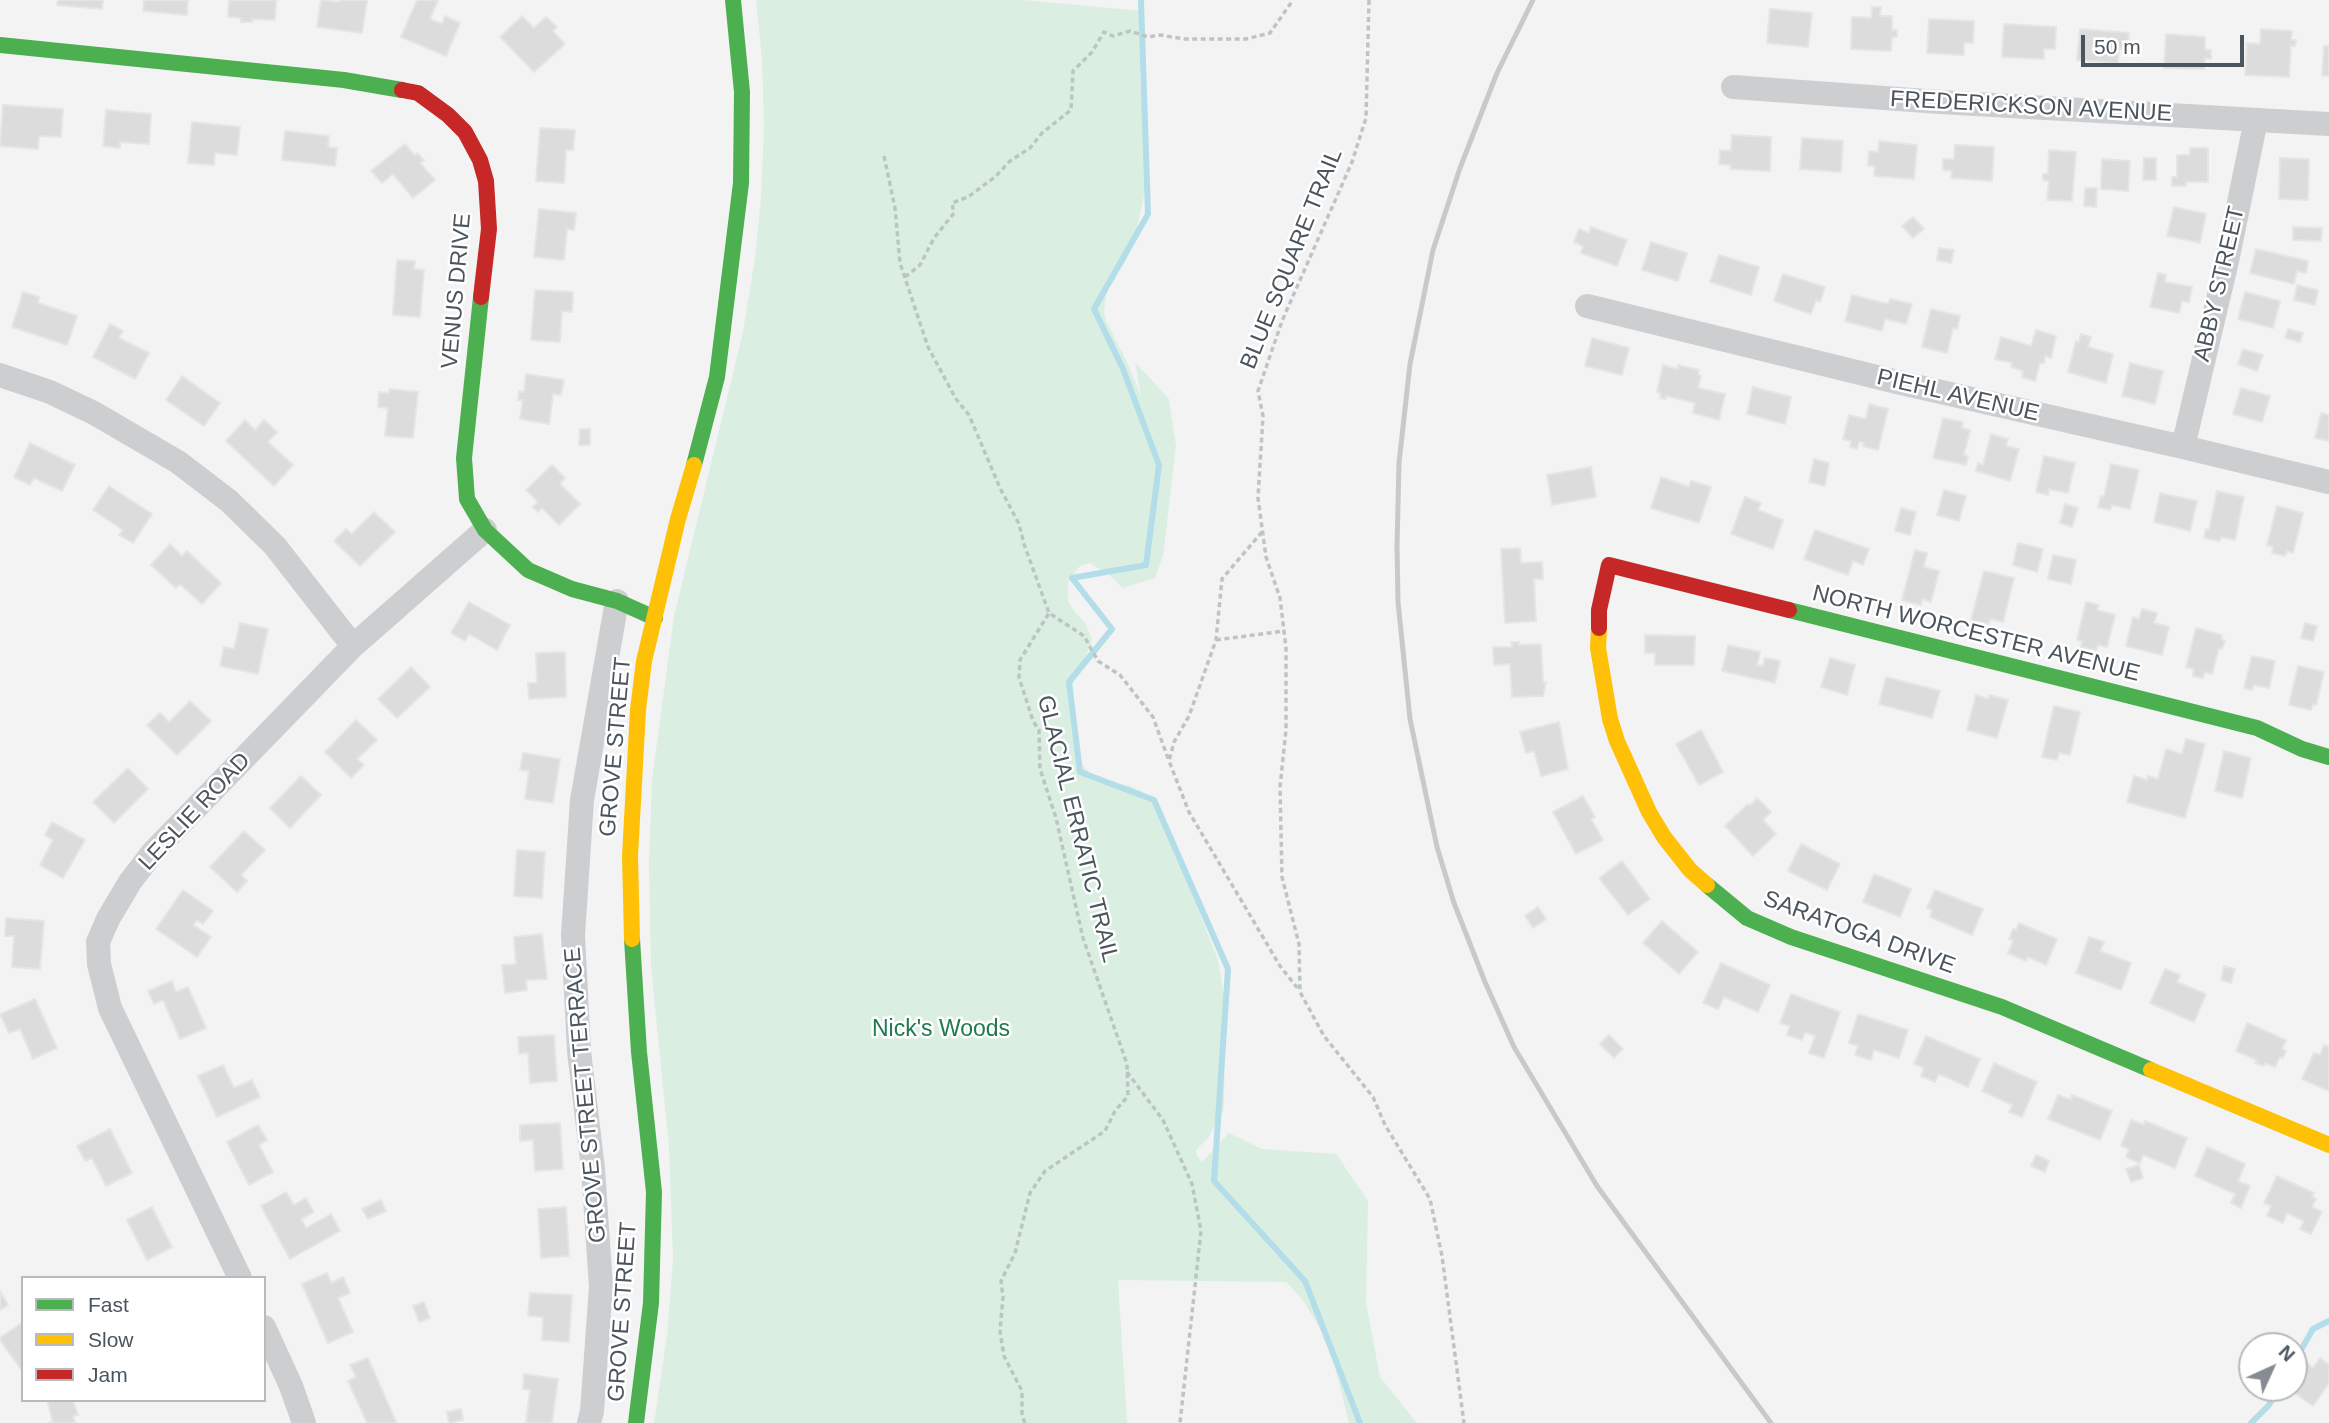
<!DOCTYPE html>
<style>
body{margin:0}
#map{position:relative;width:2329px;height:1423px;overflow:hidden;background:#f3f3f3;font-family:Arial,sans-serif}
canvas{display:block}
.legend{position:absolute;left:21px;top:1276px;width:245px;height:126px;box-sizing:border-box;background:#fff;border:2px solid #b7bbbe;margin:0;padding:9px 12px;list-style:none;font-size:21px;color:#4b555d}
.legend li{display:flex;align-items:center;gap:14px;height:35px}
.legend b{width:35px;border:2px solid #b7bbbe}
.north{position:absolute;left:2238px;top:1332px;width:70px;height:70px;box-sizing:border-box;background:#fff;border:2px solid #b7bbbe;border-radius:50%;rotate:45deg;font-size:19px;font-weight:700;line-height:28px;text-align:center;color:#4b555d}
.north::after{content:'';display:block;margin:auto;width:24px;height:32px;background:#868c92;clip-path:polygon(50% 0,100% 100%,50% 72%,0 100%)}
.scale{position:absolute;left:2081px;top:35px;width:163px;height:32px;box-sizing:border-box;border:4px solid #4b555d;border-top:0;padding-left:9px;font-size:21px;line-height:24px;white-space:nowrap;color:#4b555d;-webkit-text-stroke:5px #fff;paint-order:stroke}
</style>
<div id="map">
<canvas width="2329" height="1423"></canvas>
<ul class="legend">
<li><b style="height:9px;background:#4caf50"></b>Fast</li>
<li><b style="height:9px;background:#ffc107"></b>Slow</li>
<li><b style="height:9px;background:#c62828"></b>Jam</li>
</ul>
<div class="north">N</div>
<div class="scale">50 m</div>
</div>
<script>
const context = document.querySelector('canvas').getContext('2d');
context.lineJoin = 'round';
function fillPath(path, color) { context.fillStyle = color; context.fill(path, 'evenodd'); }
const poly = rows => new Path2D(rows.map(r => 'M' + r).join(''));
function stroke(path, color, width, dash) { context.strokeStyle = color; context.lineWidth = width; context.lineCap = dash ? 'butt' : 'round'; context.setLineDash(dash || []); context.stroke(path); }
function drawText(font, color, halo, rows, align = 'center') {
  context.font = font + ' Arial,sans-serif'; context.lineWidth = 5; context.setLineDash([]); context.textBaseline = 'middle'; context.strokeStyle = halo; context.fillStyle = color; for (const [text, x, y, turn = 0] of rows) {
    context.save(); context.translate(x, y); context.rotate((+turn || 0) * Math.PI / 180); context.textAlign = isNaN(turn) ? turn : align; if (halo) context.strokeText(text, 0, 0); context.fillText(text, 0, 0); context.restore();
  }
}
const green = poly([
 [756,0,1023,0,1142,11,1140,81,1147,162,1146,187,1133,245,1125,262,1107,289,1104,312,1106,321,1128,364,1141,397,1135,362,1169,399,1176,446,1163,556,1155,578,1123,588,1108,574,1090,563,1080,566,1068,582,1068,601,1074,611,1085,623,1092,639,1090,648,1080,666,1073,684,1071,706,1073,739,1081,764,1091,774,1106,782,1130,786,1141,791,1159,809,1218,960,1225,1002,1224,1109,1208,1138,1196,1150,1197,1156,1202,1162,1229,1133,1262,1149,1336,1154,1368,1201,1366,1303,1380,1377,1417,1423,1349,1423,1329,1343,1302,1299,1286,1282,1118,1280,1127,1423,654,1423,667,1336,673,1260,669,1147,651,967,649,863,652,780,674,616,743,332,755,258,761,198,764,126,762,59]
]);
const stream = poly([
 [1141,0,1148,214,1094,309,1123,369,1159,465,1146,565,1072,578,1112,629,1069,682,1080,772,1154,800,1228,969,1214,1181,1305,1281,1360,1423],
 [2294,1362,2313,1329,2329,1321],
 [2251,1423,2269,1405,2278,1388]
]);
const building = poly([
 [58,0,103,0,102,9,57,5,58,0],
 [144,0,188,0,187,15,143,11,144,0],
 [229,0,276,0,275,20,252,19,252,22,241,22,241,18,228,17,229,0],
 [321,0,339,2,339,0,367,0,362,33,317,27,321,0],
 [417,0,438,0,430,19,442,24,445,16,460,23,446,56,401,37,417,0],
 [1872,7,1881,7,1880,16,1892,16,1892,30,1897,30,1897,37,1892,37,1891,51,1851,49,1852,17,1871,18,1872,7],
 [1770,9,1812,13,1808,47,1767,43,1770,9],
 [522,16,534,28,546,17,557,27,553,31,565,44,534,72,500,37,522,16],
 [1929,19,1974,21,1973,43,1964,43,1964,55,1927,53,1929,19],
 [2004,24,2056,27,2055,49,2044,49,2044,59,2002,57,2004,24],
 [2080,29,2129,33,2127,50,2119,49,2118,63,2077,60,2080,29],
 [2261,29,2292,31,2291,40,2296,40,2295,46,2291,46,2289,77,2245,75,2247,43,2260,44,2261,29],
 [2166,34,2205,37,2205,50,2211,50,2211,59,2205,58,2204,69,2164,68,2166,34],
 [2324,46,2329,46,2329,76,2322,75,2324,46],
 [3,105,63,109,61,137,39,136,38,149,0,146,3,105],
 [106,110,151,114,149,144,120,142,120,148,103,146,106,110],
 [192,122,240,127,237,155,215,153,214,165,188,163,192,122],
 [540,128,575,130,573,150,566,150,564,183,536,181,540,128],
 [285,131,329,136,328,147,337,148,335,166,282,160,285,131],
 [1732,135,1771,137,1770,171,1730,169,1731,165,1719,164,1720,150,1731,151,1732,135],
 [1802,138,1843,141,1841,172,1800,169,1802,138],
 [1879,141,1917,145,1914,179,1874,176,1875,166,1868,166,1869,151,1878,152,1879,141],
 [405,144,415,156,417,153,424,160,420,163,435,180,413,198,393,174,382,183,371,171,405,144],
 [1955,145,1994,147,1992,181,1951,178,1952,171,1943,170,1943,159,1954,159,1955,145],
 [2190,148,2208,148,2208,182,2186,182,2186,186,2172,186,2172,177,2177,177,2177,155,2190,155,2190,148],
 [2049,150,2076,152,2072,201,2047,200,2049,181,2043,180,2043,174,2048,174,2049,150],
 [2144,158,2156,158,2156,180,2143,180,2144,158],
 [2280,158,2309,159,2308,200,2279,199,2280,158],
 [2102,159,2130,161,2128,191,2101,189,2102,159],
 [2085,188,2097,188,2096,207,2084,206,2085,188],
 [2174,207,2206,214,2200,243,2167,236,2174,207],
 [539,209,576,213,574,230,567,229,564,260,534,257,539,209],
 [1913,217,1924,229,1913,238,1902,226,1913,217],
 [1591,227,1627,240,1617,266,1581,253,1583,246,1574,242,1579,229,1589,233,1591,227],
 [2293,227,2322,228,2321,241,2293,240,2293,227],
 [1651,242,1687,253,1678,281,1642,270,1651,242],
 [1939,248,1954,250,1951,263,1937,260,1939,248],
 [2256,249,2308,261,2306,273,2297,271,2294,284,2250,273,2256,249],
 [1719,255,1759,267,1751,295,1710,282,1719,255],
 [397,260,415,261,414,269,424,270,420,317,393,315,397,260],
 [2158,273,2166,275,2165,282,2192,287,2189,302,2182,301,2179,313,2150,307,2158,273],
 [1783,274,1825,287,1820,302,1816,300,1811,314,1774,301,1783,274],
 [2297,285,2318,290,2315,305,2294,300,2297,285],
 [535,290,573,292,572,312,562,311,560,342,531,340,535,290],
 [23,292,39,297,38,303,77,316,67,345,12,327,23,292],
 [2245,292,2280,301,2273,328,2238,319,2245,292],
 [1852,295,1888,304,1890,299,1912,304,1906,324,1885,319,1882,331,1845,321,1852,295],
 [1931,309,1960,316,1957,329,1953,328,1947,353,1922,347,1931,309],
 [110,324,123,331,119,338,149,353,135,379,93,357,110,324],
 [2288,329,2303,333,2300,342,2285,338,2288,329],
 [2036,330,2056,336,2051,358,2045,356,2044,363,2040,363,2035,381,2022,377,2023,371,2011,367,2012,363,1995,359,2001,337,2031,346,2036,330],
 [2081,334,2091,337,2088,347,2113,354,2106,383,2068,372,2076,341,2079,342,2081,334],
 [1592,338,1629,348,1622,375,1585,366,1592,338],
 [2243,349,2263,355,2257,371,2238,364,2243,349],
 [2130,363,2163,371,2155,404,2122,396,2130,363],
 [1663,365,1678,369,1678,365,1699,370,1698,375,1701,376,1698,388,1725,394,1719,420,1693,413,1695,403,1666,396,1666,399,1660,398,1661,393,1657,392,1663,365],
 [526,374,564,380,561,395,553,394,549,424,520,419,523,400,518,400,519,391,524,392,526,374],
 [182,376,220,403,204,426,166,400,182,376],
 [1753,387,1791,397,1785,424,1747,414,1753,387],
 [2241,388,2270,396,2262,422,2233,414,2241,388],
 [389,389,418,392,413,438,385,436,388,408,378,407,379,392,389,393,389,389],
 [1869,404,1888,409,1878,450,1863,446,1864,442,1859,442,1857,449,1850,447,1851,441,1843,439,1849,415,1866,419,1869,404],
 [2321,413,2329,415,2329,441,2315,438,2321,413],
 [1943,418,1963,422,1962,428,1970,430,1964,455,1968,456,1966,465,1933,458,1943,418],
 [245,420,255,430,264,420,277,432,268,442,293,465,274,486,226,441,245,420],
 [580,429,590,429,590,445,579,445,580,429],
 [1991,434,2008,439,2006,446,2019,449,2010,481,1976,471,1978,463,1983,465,1991,434],
 [30,443,75,465,62,491,34,478,30,485,14,477,30,443],
 [2044,456,2075,463,2068,493,2049,489,2048,495,2036,492,2044,456],
 [1814,459,1829,463,1825,486,1809,482,1814,459],
 [2111,464,2139,470,2130,509,2112,505,2110,510,2098,507,2101,496,2104,497,2111,464],
 [552,465,565,478,560,484,580,504,559,525,542,508,538,512,533,507,538,502,526,490,552,465],
 [1591,467,1596,497,1552,505,1547,475,1591,467],
 [1661,477,1689,487,1691,481,1711,487,1699,523,1651,508,1661,477],
 [109,486,152,514,133,543,119,535,123,530,93,510,109,486],
 [1944,490,1966,496,1959,521,1937,515,1944,490],
 [2217,491,2244,497,2235,540,2221,537,2220,541,2204,538,2206,529,2209,530,2217,491],
 [2160,493,2197,501,2190,531,2154,522,2160,493],
 [1745,497,1761,503,1758,510,1783,520,1773,549,1731,534,1745,497],
 [2065,504,2078,508,2072,527,2060,523,2065,504],
 [2277,506,2303,513,2293,553,2287,551,2285,556,2272,553,2273,547,2267,545,2277,506],
 [1901,508,1916,512,1910,535,1895,531,1901,508],
 [374,512,395,532,360,566,334,541,346,529,352,534,374,512],
 [1815,530,1869,549,1863,565,1853,561,1848,575,1804,559,1815,530],
 [2018,543,2043,549,2037,572,2013,565,2018,543],
 [170,544,182,556,187,551,221,583,202,604,180,584,176,588,151,565,170,544],
 [1520,548,1521,563,1542,562,1543,579,1534,579,1536,621,1505,623,1501,549,1520,548],
 [1915,550,1927,553,1924,567,1939,571,1931,602,1922,599,1921,605,1902,600,1915,550],
 [2053,555,2076,560,2071,584,2048,579,2053,555],
 [1984,571,2014,578,2003,622,1990,619,1989,624,1971,620,1984,571],
 [469,602,510,625,497,650,469,634,465,641,451,633,469,602],
 [2086,602,2099,605,2097,610,2115,615,2107,647,2098,645,2096,650,2081,647,2082,641,2077,640,2086,602],
 [2142,609,2157,613,2154,623,2169,627,2162,655,2126,646,2133,617,2139,619,2142,609],
 [240,623,268,629,258,674,220,666,224,647,234,649,240,623],
 [2305,623,2317,626,2313,641,2301,638,2305,623],
 [2196,628,2222,635,2221,639,2225,641,2222,649,2219,648,2212,674,2205,672,2203,678,2193,676,2194,669,2186,667,2196,628],
 [1645,635,1695,636,1694,665,1655,665,1655,653,1645,653,1645,635],
 [1511,642,1519,642,1519,645,1541,644,1543,683,1546,682,1543,696,1512,697,1510,664,1494,665,1493,647,1512,647,1511,642],
 [1728,645,1760,652,1757,665,1763,666,1765,658,1780,661,1775,683,1722,671,1728,645],
 [565,652,566,697,529,699,528,683,537,683,536,653,565,652],
 [2252,656,2275,661,2269,688,2254,685,2252,690,2244,688,2252,656],
 [1830,658,1855,665,1847,695,1821,687,1830,658],
 [2298,666,2324,672,2316,705,2313,704,2311,710,2289,705,2298,666],
 [411,667,430,687,397,718,378,699,411,667],
 [1886,677,1940,691,1932,718,1879,704,1886,677],
 [1976,695,1988,699,1989,695,2008,700,1997,738,1967,730,1976,695],
 [190,701,211,721,177,755,147,725,160,713,169,722,190,701],
 [2054,706,2080,712,2070,755,2059,753,2057,760,2042,757,2054,706],
 [356,720,377,740,357,759,364,765,351,778,325,752,356,720],
 [1559,722,1568,769,1541,776,1534,751,1526,753,1520,732,1559,722],
 [1701,730,1723,772,1699,785,1676,744,1701,730],
 [2186,739,2205,744,2185,818,2127,802,2134,776,2147,780,2148,776,2158,779,2166,749,2182,754,2186,739],
 [2224,751,2251,758,2242,798,2215,791,2224,751],
 [523,753,560,759,553,803,525,799,529,771,520,770,523,753],
 [128,768,148,789,114,823,93,802,128,768],
 [301,776,321,795,290,828,270,808,301,776],
 [1583,796,1595,817,1591,819,1603,840,1576,854,1553,812,1583,796],
 [1757,798,1771,812,1763,820,1776,834,1753,856,1725,826,1748,804,1750,806,1757,798],
 [52,822,85,840,63,878,40,865,53,840,45,835,52,822],
 [244,831,265,850,241,875,247,881,237,892,210,867,244,831],
 [1801,844,1840,864,1827,890,1788,871,1801,844],
 [517,850,545,852,542,898,514,896,517,850],
 [1622,861,1650,899,1628,915,1599,878,1622,861],
 [1874,874,1911,889,1900,917,1863,902,1874,874],
 [183,890,213,911,203,924,197,920,193,925,211,937,197,957,156,929,183,890],
 [1935,890,1983,909,1972,935,1930,917,1932,910,1927,908,1935,890],
 [1538,907,1546,919,1533,928,1525,916,1538,907],
 [6,918,44,921,40,969,12,967,14,936,5,936,6,918],
 [1662,921,1698,952,1679,974,1643,943,1662,921],
 [2019,923,2057,939,2046,965,2028,957,2026,961,2008,953,2013,941,2009,939,2013,929,2016,930,2019,923],
 [542,934,547,979,526,980,527,990,505,993,502,965,516,964,514,937,542,934],
 [2089,937,2104,942,2100,951,2131,963,2121,990,2076,973,2089,937],
 [1721,963,1770,985,1758,1012,1724,997,1718,1009,1703,1003,1721,963],
 [2224,966,2235,969,2231,983,2221,980,2224,966],
 [2165,969,2180,975,2177,982,2206,994,2194,1022,2150,1003,2165,969],
 [172,981,176,992,188,987,206,1028,180,1039,163,1000,154,1004,148,991,172,981],
 [1791,994,1840,1012,1824,1058,1809,1053,1815,1036,1805,1032,1802,1040,1787,1035,1790,1026,1780,1023,1791,994],
 [35,999,57,1048,33,1059,20,1029,9,1033,0,1014,35,999],
 [1858,1014,1908,1030,1899,1058,1874,1050,1871,1060,1855,1055,1858,1046,1849,1043,1858,1014],
 [2247,1023,2286,1040,2282,1049,2286,1051,2283,1058,2280,1057,2275,1067,2265,1063,2264,1066,2255,1063,2257,1060,2236,1051,2247,1023],
 [554,1035,557,1081,530,1083,528,1053,519,1054,518,1037,554,1035],
 [1609,1035,1623,1049,1614,1058,1600,1044,1609,1035],
 [1926,1036,1980,1059,1968,1087,1939,1074,1935,1082,1921,1076,1924,1068,1914,1064,1926,1036],
 [2324,1045,2329,1047,2329,1091,2302,1079,2314,1053,2320,1055,2324,1045],
 [1994,1063,2037,1082,2022,1117,2009,1112,2012,1105,1982,1091,1994,1063],
 [223,1065,234,1088,252,1080,260,1097,217,1117,198,1076,223,1065],
 [2058,1095,2071,1100,2072,1095,2112,1111,2100,1140,2048,1119,2058,1095],
 [2131,1120,2144,1125,2145,1121,2187,1138,2175,1168,2143,1155,2140,1163,2126,1157,2129,1149,2121,1146,2131,1120],
 [560,1123,563,1169,535,1171,533,1140,520,1141,520,1125,560,1123],
 [258,1125,267,1140,259,1145,273,1172,249,1185,227,1142,258,1125],
 [110,1129,132,1173,106,1186,92,1158,85,1161,77,1146,110,1129],
 [2207,1147,2245,1164,2238,1181,2250,1186,2241,1208,2231,1203,2235,1194,2195,1176,2207,1147],
 [2036,1155,2049,1161,2045,1172,2031,1166,2036,1155],
 [2139,1165,2143,1178,2131,1182,2126,1169,2139,1165],
 [2277,1176,2314,1193,2312,1197,2316,1199,2312,1207,2322,1212,2311,1234,2300,1229,2304,1221,2287,1213,2283,1223,2267,1216,2271,1206,2264,1203,2277,1176],
 [286,1192,294,1205,306,1198,314,1212,301,1219,306,1228,331,1214,340,1231,290,1259,261,1206,286,1192],
 [381,1200,386,1211,368,1219,362,1209,381,1200],
 [152,1207,172,1247,147,1260,127,1220,152,1207],
 [566,1207,569,1256,541,1258,538,1209,566,1207],
 [327,1273,331,1283,343,1277,350,1293,338,1298,353,1332,328,1343,302,1284,327,1273],
 [0,1291,8,1305,0,1310,0,1291],
 [530,1293,572,1295,569,1342,542,1340,543,1317,528,1316,530,1293],
 [424,1302,430,1318,419,1322,413,1306,424,1302],
 [23,1322,23,1372,0,1340,0,1338,23,1322],
 [368,1358,396,1422,394,1423,367,1423,348,1381,356,1377,350,1365,368,1358],
 [2320,1358,2329,1365,2329,1383,2313,1406,2295,1393,2307,1377,2301,1372,2307,1363,2313,1368,2320,1358],
 [524,1374,558,1379,552,1423,526,1423,530,1390,523,1389,524,1374],
 [47,1400,73,1400,78,1415,73,1416,75,1423,49,1423,53,1422,47,1400],
 [461,1409,463,1420,449,1423,447,1412,461,1409]
]);
const path = poly([
 [1369,0,1366,118,1352,162,1282,321,1258,391,1263,416,1258,498,1266,557,1280,598,1286,648,1286,730,1280,787,1282,877,1299,944,1300,992,1324,1036,1373,1097,1385,1125,1430,1199,1442,1256,1464,1423],
 [884,156,895,208,900,263,928,347,956,399,969,415,1000,488,1019,524,1024,544,1049,613,1084,636,1098,661,1120,675,1153,717,1169,761],
 [905,277,920,265,934,238,954,213,952,203,968,197,995,177,1010,161,1030,148,1042,133,1071,110,1073,71,1092,52,1104,32,1113,36,1130,31,1148,37,1160,35,1185,39,1246,39,1270,33,1293,0],
 [1262,532,1222,579,1216,640,1189,716,1174,742,1169,761,1189,812,1280,966,1299,990],
 [1216,640,1284,631],
 [1127,1072,1163,1120,1192,1184,1201,1231,1180,1423],
 [1025,1423,1022,1416,1022,1391,1004,1356,1000,1331,1003,1297,1001,1281,1015,1253,1030,1193,1045,1171,1105,1131,1115,1111,1128,1096,1127,1064,1083,938,1056,818,1040,769,1039,730,1033,721,1019,677,1020,660,1049,613]
]);
const street = poly([
 [1733,87,1940,102,2329,124],
 [1587,306,1897,382,2183,447,2329,482],
 [0,375,50,392,94,413,178,462,229,501,275,546,353,646],
 [2183,447,2227,261,2256,120],
 [240,1278,110,1008,99,964,98,942,108,919,130,882,153,852,353,646,485,530],
 [264,1327,291,1386,304,1423],
 [589,1423,592,1411,601,1287,593,1169,579,1051,573,935,582,800,617,601]
]);
const fast = poly([
 [0,45,344,80,402,90],
 [481,297,464,458,467,499,485,530,528,570,572,589,617,601,655,618],
 [694,465,717,377,741,183,742,92,733,0],
 [1789,610,2257,728,2302,749,2329,757],
 [1707,885,1747,918,1791,937,2002,1007,2151,1070],
 [632,939,639,1052,654,1192,651,1303,636,1423]
]);
const slow = poly([
 [1599,628,1598,648,1610,719,1617,741,1649,812,1664,837,1690,870,1707,885],
 [632,939,630,856,638,710,644,661,678,519,694,465],
 [2151,1070,2329,1145]
]);
const jam = poly([
 [402,90,418,93,448,115,465,132,480,160,486,181,489,229,481,297],
 [1599,628,1599,610,1609,565,1789,610]
]);
const rail = poly([
 [1533,0,1497,73,1460,168,1433,250,1410,364,1399,463,1397,546,1398,602,1410,719,1437,847,1454,903,1485,982,1514,1047,1597,1186,1771,1423]
]);
const streetNames = [
 ["FREDERICKSON AVENUE",2031,107,3],
 ["BLUE SQUARE TRAIL",1292,259,-68],
 ["ABBY STREET",2220,284,-77],
 ["VENUS DRIVE",457,291,-85],
 ["PIEHL AVENUE",1958,396,13],
 ["NORTH WORCESTER AVENUE",1976,634,14],
 ["GROVE STREET",616,747,-85],
 ["LESLIE ROAD",195,812,-47],
 ["GLACIAL ERRATIC TRAIL",1077,829,76],
 ["SARATOGA DRIVE",1859,933,20],
 ["GROVE STREET TERRACE",586,1095,-95],
 ["GROVE STREET",623,1312,-86]
];
const parkNames = [
 ["Nick's Woods",941,1030]
];
fillPath(green, '#daefe2');
stroke(stream, '#b3dde8', 6);
fillPath(building, '#dcdcdd');
stroke(building, '#e4e5e5', 2);
stroke(path, '#bcc5c3', 3.5, [5, 3.5]);
stroke(street, '#cdced0', 24);
stroke(fast, '#4caf50', 16);
stroke(slow, '#ffc107', 16);
stroke(jam, '#c62828', 16);
stroke(rail, '#c8c9ca', 5);
drawText('23px', '#4b555d', '#fff', streetNames);
drawText('23px', '#21794e', '#fff', parkNames);
</script>
